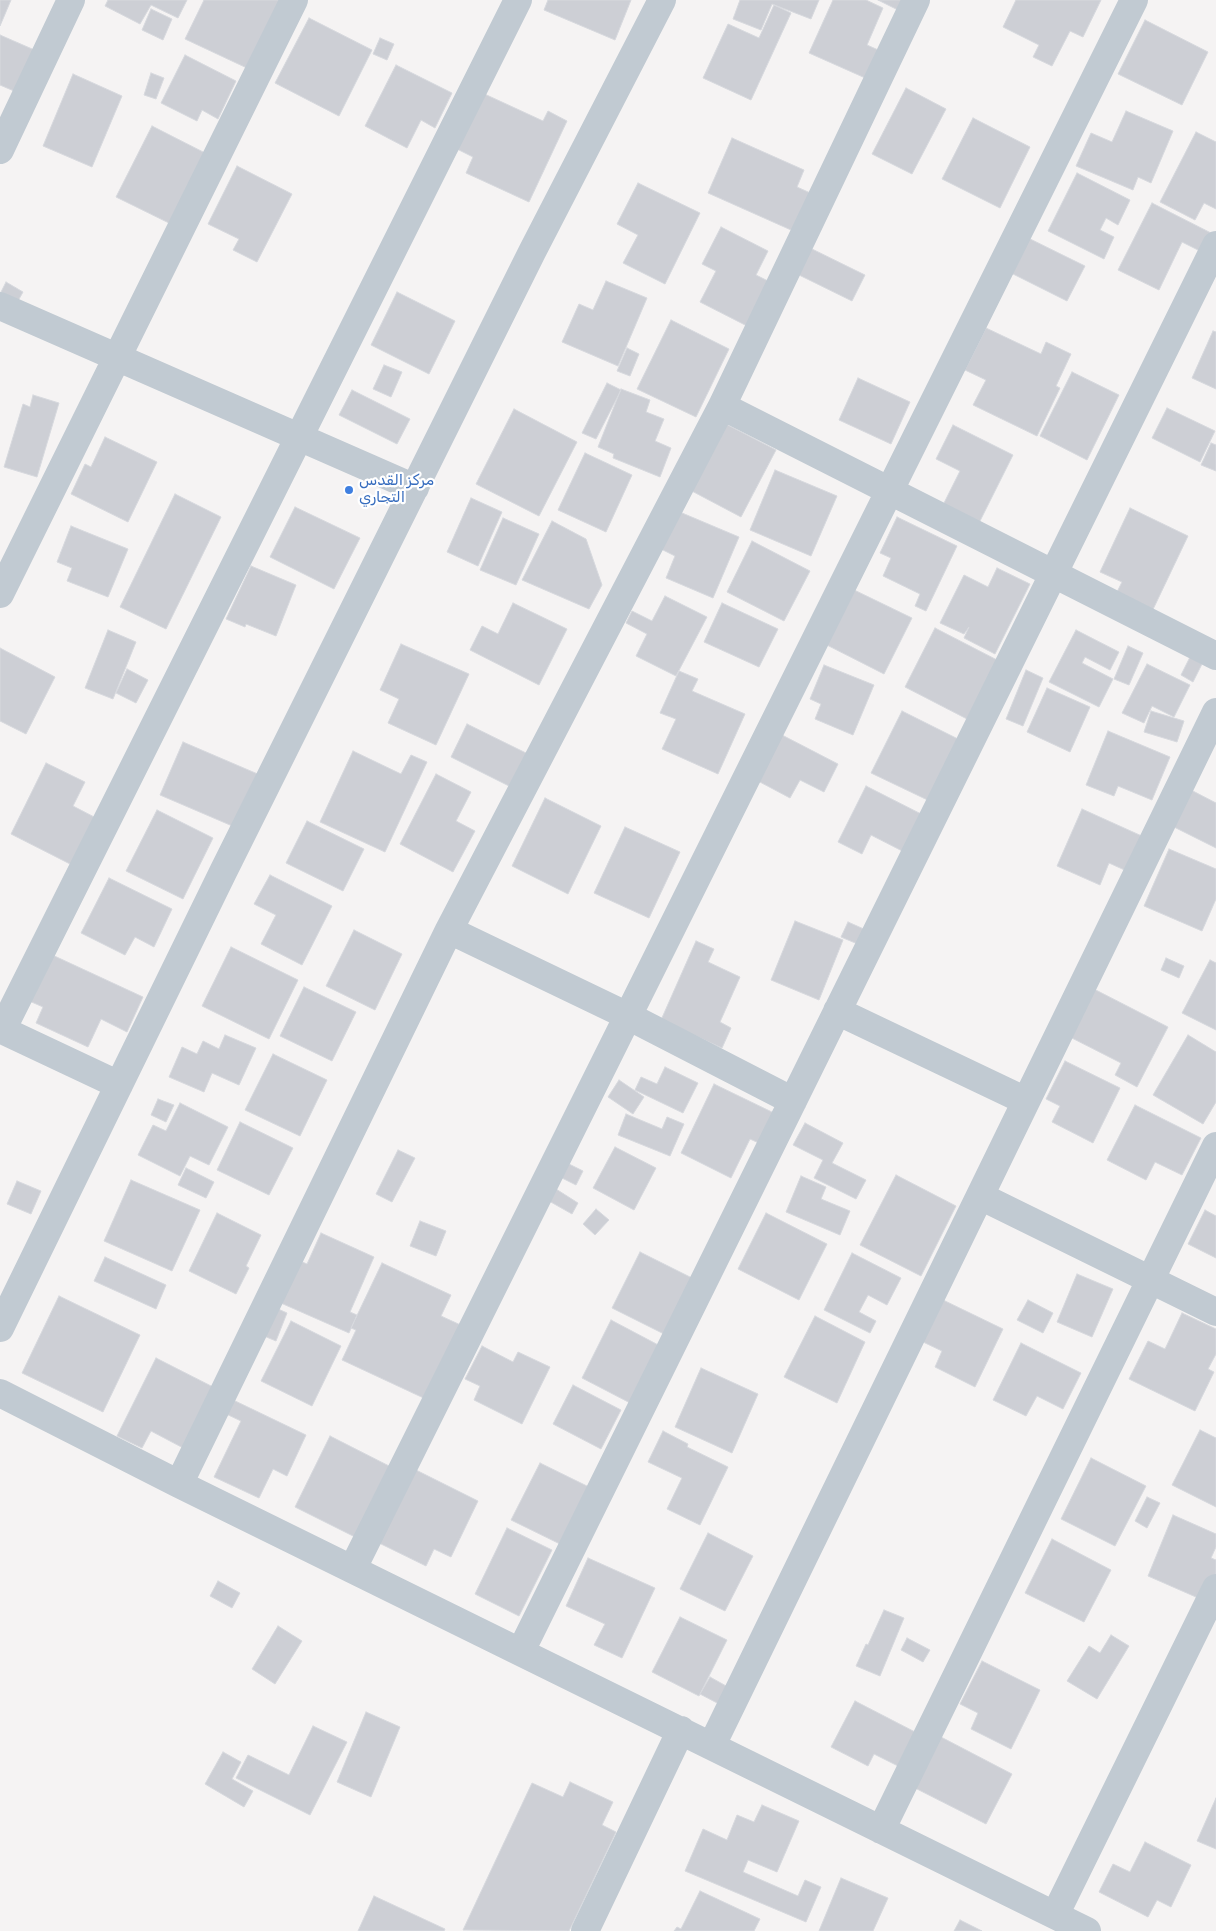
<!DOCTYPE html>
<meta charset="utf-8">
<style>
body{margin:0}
canvas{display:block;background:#f5f3f3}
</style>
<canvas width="1216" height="1931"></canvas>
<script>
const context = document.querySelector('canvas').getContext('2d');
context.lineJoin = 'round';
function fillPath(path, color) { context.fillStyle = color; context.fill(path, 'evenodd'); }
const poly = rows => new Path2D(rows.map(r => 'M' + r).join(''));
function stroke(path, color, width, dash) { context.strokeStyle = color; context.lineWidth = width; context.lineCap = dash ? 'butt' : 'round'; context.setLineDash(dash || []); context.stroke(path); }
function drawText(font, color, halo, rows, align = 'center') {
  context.font = font + ' Rubik,"Noto Naskh Arabic",sans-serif'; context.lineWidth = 4.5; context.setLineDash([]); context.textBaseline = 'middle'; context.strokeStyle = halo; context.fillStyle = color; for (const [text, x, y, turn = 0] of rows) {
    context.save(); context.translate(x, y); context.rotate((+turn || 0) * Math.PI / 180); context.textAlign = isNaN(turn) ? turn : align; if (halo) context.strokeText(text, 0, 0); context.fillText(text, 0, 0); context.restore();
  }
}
const building = poly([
 [0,0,11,0,0,26,0,0],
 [108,0,187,0,178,18,151,5,140,24,105,6,108,0],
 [204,0,281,0,249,69,185,39,204,0],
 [548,0,631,0,615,40,544,10,548,0],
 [740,0,819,0,811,19,772,4,761,30,733,19,740,0],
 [833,0,866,0,883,8,867,45,885,53,872,81,809,53,833,0],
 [878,0,915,0,908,15,878,0],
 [1016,0,1101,0,1083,37,1070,31,1052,66,1033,57,1039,45,1003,27,1016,0],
 [774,5,791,13,751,100,703,78,728,24,759,38,774,5],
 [151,9,172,19,163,40,142,30,151,9],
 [309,18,372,50,339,116,275,83,309,18],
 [1145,20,1208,52,1182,105,1118,74,1145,20],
 [0,35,39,52,21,94,0,85,0,35],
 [380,38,394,44,387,60,373,54,380,38],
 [185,55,236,81,218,119,202,110,197,121,161,103,185,55],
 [396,65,452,93,435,128,421,120,407,148,365,126,396,65],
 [151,73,164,78,156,99,144,95,151,73],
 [73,74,122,96,92,167,43,146,73,74],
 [906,88,946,109,912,174,872,154,906,88],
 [478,91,543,121,548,111,567,121,529,202,466,173,473,157,451,146,478,91],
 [1126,111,1173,131,1151,183,1138,177,1133,190,1076,166,1091,133,1112,142,1126,111],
 [973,118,1030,147,1000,208,942,179,973,118],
 [152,126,209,155,173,225,116,197,152,126],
 [1196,132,1216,142,1216,209,1204,203,1195,220,1160,202,1196,132],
 [732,138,804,170,797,187,817,196,800,234,708,193,732,138],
 [237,166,292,194,257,262,233,250,239,239,208,224,237,166],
 [1077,173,1130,200,1118,225,1106,218,1100,230,1114,237,1104,259,1048,231,1077,173],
 [638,183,700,213,665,284,623,263,638,235,617,224,638,183],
 [1152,203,1211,233,1202,252,1182,242,1159,290,1118,270,1152,203],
 [721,227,768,251,756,275,772,283,749,327,700,302,716,271,702,264,721,227],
 [1020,234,1085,266,1067,301,1003,269,1020,234],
 [810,248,865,275,852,301,797,274,810,248],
 [606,281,647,298,618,366,562,342,579,304,593,310,606,281],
 [6,282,23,292,18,301,1,292,6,282],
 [397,292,455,321,429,374,371,345,397,292],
 [671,320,729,349,696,417,637,389,671,320],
 [986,328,1041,354,1046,342,1071,354,1056,386,1060,388,1037,436,973,405,986,380,965,370,986,328],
 [1213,331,1216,332,1216,389,1192,378,1213,331],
 [627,348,639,354,630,376,617,371,627,348],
 [384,365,402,372,391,397,373,389,384,365],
 [1072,372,1119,395,1087,460,1040,436,1072,372],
 [858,378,910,402,891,444,839,420,858,378],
 [607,383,621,390,596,439,582,433,607,383],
 [621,389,650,400,646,412,664,419,655,441,671,448,660,477,613,458,614,454,598,447,621,389],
 [352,390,410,419,397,444,339,415,352,390],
 [33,395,59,403,37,477,4,467,23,404,30,407,33,395],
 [1167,408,1215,431,1200,462,1152,438,1167,408],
 [514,409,577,442,539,516,476,484,514,409],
 [722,422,776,450,741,517,688,489,722,422],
 [953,425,1013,455,975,531,939,513,960,471,936,459,953,425],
 [105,437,157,462,128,522,71,494,85,464,91,467,105,437],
 [1211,443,1216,445,1216,471,1201,465,1211,443],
 [585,453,632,475,606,532,558,510,585,453],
 [775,470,837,496,811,556,750,530,775,470],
 [175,494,221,517,166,629,120,607,175,494],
 [471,498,502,512,478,566,447,552,471,498],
 [295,507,360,538,334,589,270,557,295,507],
 [1130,508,1188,536,1148,620,1112,602,1122,582,1100,572,1130,508],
 [675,510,739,537,713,598,666,578,675,556,659,548,675,510],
 [897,517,957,546,926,611,915,606,920,594,883,576,891,558,880,553,897,517],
 [503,518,539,534,516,585,480,570,503,518],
 [552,521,586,539,602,585,589,609,522,580,552,521],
 [71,526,128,549,108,597,67,581,72,568,57,562,71,526],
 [752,541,810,571,784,621,727,592,752,541],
 [251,566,296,585,276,636,246,624,245,627,226,619,251,566],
 [997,568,1030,584,995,654,964,638,969,627,964,634,940,623,964,575,988,587,997,568],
 [848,587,912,618,884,674,821,642,848,587],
 [665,596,707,617,676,676,636,656,647,634,626,623,632,611,652,621,665,596],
 [513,603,567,629,539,685,470,650,482,626,498,634,513,603],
 [722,603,778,629,759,667,704,642,722,603],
 [935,628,999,661,969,720,905,687,935,628],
 [108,630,136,642,113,699,85,688,108,630],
 [1076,630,1119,652,1110,670,1085,657,1082,663,1113,679,1099,707,1049,682,1076,630],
 [401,644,469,674,436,745,388,723,399,699,380,690,401,644],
 [1128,646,1143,653,1129,685,1114,679,1128,646],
 [0,648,55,677,26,734,0,721,0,648],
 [1190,657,1202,664,1193,682,1181,675,1190,657],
 [1147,664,1190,685,1174,717,1152,706,1144,723,1122,713,1147,664],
 [824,665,874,685,853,735,815,719,821,704,810,699,824,665],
 [127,669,148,680,136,703,116,693,127,669],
 [1026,670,1043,678,1023,726,1006,719,1026,670],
 [679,671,698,679,692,691,745,714,718,774,662,749,676,719,660,713,679,671],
 [1047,688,1090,707,1070,752,1027,732,1047,688],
 [902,711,968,744,938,805,871,773,902,711],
 [1151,711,1184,721,1177,742,1144,732,1151,711],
 [467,724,528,754,511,787,451,757,467,724],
 [1108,731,1170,757,1152,800,1118,786,1114,796,1086,785,1108,731],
 [782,735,838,764,824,792,800,780,790,798,758,781,782,735],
 [183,742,260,775,237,828,160,795,183,742],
 [353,751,401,774,411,755,427,762,385,852,320,822,353,751],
 [46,763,85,782,73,806,98,819,74,866,11,834,46,763],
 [436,774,471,792,456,821,475,831,453,872,400,844,436,774],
 [866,786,929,818,910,855,871,835,862,854,838,842,866,786],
 [1191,790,1216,803,1216,848,1172,826,1191,790],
 [545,798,601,826,568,894,512,866,545,798],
 [1082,809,1144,837,1129,872,1109,863,1100,885,1057,866,1082,809],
 [157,810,213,838,183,899,126,871,157,810],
 [307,821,364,849,343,891,286,863,307,821],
 [625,827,680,852,649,918,594,893,625,827],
 [1169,849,1216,869,1216,899,1202,931,1144,906,1169,849],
 [270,875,332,906,302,965,261,944,276,915,254,904,270,875],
 [109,878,172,909,154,947,135,937,125,955,81,933,109,878],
 [795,921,843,940,819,1000,771,980,795,921],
 [848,922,866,930,860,945,841,937,848,922],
 [354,930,402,954,375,1010,326,986,354,930],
 [696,941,714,949,708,962,740,977,720,1022,731,1028,722,1048,661,1020,696,941],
 [231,947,298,980,269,1039,202,1006,231,947],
 [48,953,143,997,127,1032,101,1019,88,1047,36,1023,43,1007,27,1000,48,953],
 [1166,958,1184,966,1179,978,1161,970,1166,958],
 [1210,960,1216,963,1216,1030,1182,1013,1210,960],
 [304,987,356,1012,332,1061,280,1036,304,987],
 [1090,987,1168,1027,1137,1087,1115,1075,1121,1063,1066,1035,1090,987],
 [225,1035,256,1048,239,1085,212,1073,204,1092,169,1077,182,1047,197,1054,203,1041,219,1049,225,1035],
 [1188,1035,1216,1052,1216,1102,1203,1124,1153,1095,1188,1035],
 [273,1054,327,1080,300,1136,245,1110,273,1054],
 [1065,1061,1120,1088,1093,1143,1052,1122,1060,1106,1046,1099,1065,1061],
 [665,1067,698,1083,683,1113,635,1090,641,1077,657,1084,665,1067],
 [619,1080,644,1097,633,1114,608,1097,619,1080],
 [714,1084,776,1114,761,1144,750,1139,731,1178,681,1153,714,1084],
 [158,1099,174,1105,166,1122,151,1115,158,1099],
 [180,1103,228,1127,209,1165,190,1156,180,1176,138,1155,153,1125,166,1131,180,1103],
 [1135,1105,1201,1138,1182,1175,1155,1162,1146,1180,1107,1160,1135,1105],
 [626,1114,662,1129,667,1117,684,1124,670,1156,618,1135,626,1114],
 [240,1122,293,1148,269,1195,217,1170,240,1122],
 [805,1123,843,1143,832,1163,866,1180,856,1199,814,1178,823,1160,793,1145,805,1123],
 [615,1147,656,1168,634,1210,593,1188,615,1147],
 [398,1150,415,1158,392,1202,376,1194,398,1150],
 [569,1164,583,1171,576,1185,562,1178,569,1164],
 [186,1168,214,1182,206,1198,178,1185,186,1168],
 [896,1175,956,1206,921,1276,860,1245,896,1175],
 [801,1176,826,1187,821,1199,850,1211,840,1235,786,1212,801,1176],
 [131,1180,200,1210,172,1271,104,1241,131,1180],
 [17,1181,41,1191,31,1214,7,1204,17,1181],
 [556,1189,578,1203,572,1214,549,1201,556,1189],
 [596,1209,609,1220,595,1235,583,1224,596,1209],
 [1205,1210,1216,1216,1216,1258,1188,1244,1205,1210],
 [217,1213,261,1235,246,1266,249,1268,236,1294,189,1271,217,1213],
 [766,1213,827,1244,799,1300,738,1269,766,1213],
 [420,1221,446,1231,436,1256,410,1246,420,1221],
 [321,1233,374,1257,350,1312,357,1315,349,1333,274,1300,293,1258,307,1264,321,1233],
 [640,1252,694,1279,666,1335,612,1308,640,1252],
 [852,1253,901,1278,887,1305,868,1295,859,1312,876,1321,870,1333,824,1310,852,1253],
 [105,1257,166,1285,156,1309,94,1281,105,1257],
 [382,1263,451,1295,441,1316,465,1327,430,1401,342,1360,356,1330,351,1328,382,1263],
 [1077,1274,1113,1289,1092,1337,1057,1322,1077,1274],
 [59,1296,140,1335,103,1412,22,1373,59,1296],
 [941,1299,1003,1329,975,1387,935,1367,942,1351,921,1341,941,1299],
 [1028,1300,1053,1313,1043,1333,1017,1320,1028,1300],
 [276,1308,287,1313,276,1341,264,1336,276,1308],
 [1182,1313,1216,1329,1216,1354,1208,1369,1214,1372,1195,1411,1129,1379,1148,1341,1165,1349,1182,1313],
 [815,1316,865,1342,837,1403,784,1377,815,1316],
 [611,1320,664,1348,634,1405,582,1378,611,1320],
 [291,1321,341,1346,312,1406,261,1381,291,1321],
 [1021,1343,1081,1373,1063,1409,1037,1396,1026,1416,993,1400,1021,1343],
 [482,1346,513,1362,518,1352,550,1367,522,1424,474,1400,480,1386,465,1379,482,1346],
 [156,1358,217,1389,187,1450,151,1431,142,1448,117,1436,156,1358],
 [701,1368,758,1394,732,1453,675,1427,701,1368],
 [573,1385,621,1410,601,1449,553,1424,573,1385],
 [229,1398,306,1435,287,1476,273,1469,259,1498,214,1477,241,1421,222,1412,229,1398],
 [1200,1430,1216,1438,1216,1507,1172,1485,1200,1430],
 [663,1431,688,1444,687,1447,728,1467,700,1525,667,1509,682,1478,648,1462,663,1431],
 [330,1436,393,1468,357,1538,295,1507,330,1436],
 [1091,1458,1146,1486,1115,1546,1061,1519,1091,1458],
 [540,1463,589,1487,560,1544,511,1520,540,1463],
 [416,1470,478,1501,451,1557,434,1549,426,1566,379,1543,416,1470],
 [1147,1497,1160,1503,1147,1528,1135,1521,1147,1497],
 [1173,1515,1216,1534,1216,1547,1211,1558,1216,1560,1216,1576,1205,1601,1148,1576,1173,1515],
 [507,1528,552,1550,519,1616,475,1594,507,1528],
 [708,1533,753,1556,725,1611,680,1589,708,1533],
 [1052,1539,1111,1570,1084,1622,1025,1593,1052,1539],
 [588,1558,655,1588,622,1658,594,1645,605,1624,566,1606,588,1558],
 [218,1581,240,1593,232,1608,210,1596,218,1581],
 [884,1610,904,1618,880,1676,856,1666,866,1644,868,1645,884,1610],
 [680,1617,727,1640,699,1696,652,1672,680,1617],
 [278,1626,302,1641,275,1684,252,1669,278,1626],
 [1111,1635,1129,1646,1097,1699,1067,1681,1089,1646,1100,1653,1111,1635],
 [907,1638,930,1650,923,1662,901,1650,907,1638],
 [982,1661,1040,1690,1011,1749,971,1729,978,1713,960,1704,982,1661],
 [710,1677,728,1687,719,1704,700,1694,710,1677],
 [855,1701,917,1733,900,1767,874,1754,868,1766,831,1747,855,1701],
 [366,1712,400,1727,371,1797,337,1782,366,1712],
 [313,1726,347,1742,310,1815,236,1778,248,1755,289,1775,313,1726],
 [941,1737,1012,1774,986,1824,915,1788,941,1737],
 [223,1752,241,1762,232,1779,253,1791,244,1807,205,1784,223,1752],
 [570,1782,613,1802,602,1825,616,1832,569,1931,463,1930,532,1783,563,1797,570,1782],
 [1216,1798,1216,1849,1197,1841,1216,1798],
 [762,1805,799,1821,777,1872,748,1860,743,1872,798,1896,805,1880,821,1887,806,1922,685,1871,703,1829,727,1840,737,1815,754,1822,762,1805],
 [1145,1842,1191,1865,1171,1907,1157,1900,1148,1917,1099,1892,1113,1864,1130,1872,1145,1842],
 [841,1878,888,1898,873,1931,819,1931,841,1878],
 [700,1891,760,1919,754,1931,674,1931,677,1927,681,1929,700,1891],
 [374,1896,445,1929,444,1931,358,1931,374,1896],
 [960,1920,982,1931,954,1931,960,1920]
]);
const minor = poly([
 [0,150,71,0],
 [0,306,415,488],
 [722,406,1216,656],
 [0,594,294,0],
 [449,930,628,1016,793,1101],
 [837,1011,1026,1101],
 [0,1029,119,1085],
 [2,1030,518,0],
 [980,1196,1216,1312],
 [0,1328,224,870,532,252,662,0],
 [0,1393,179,1484,1087,1931],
 [179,1484,449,930,722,406,916,0],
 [353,1568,1134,0],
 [521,1651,1216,245],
 [712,1745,1216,712],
 [881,1830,1216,1146],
 [1055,1915,1216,1588],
 [585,1931,681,1730]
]);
const markers = [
 [349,490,5,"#3f7fe0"]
];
const shopNames = [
 ["مركز القدس",359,481],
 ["التجاري",359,498]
];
fillPath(building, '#cdcfd5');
stroke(building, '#d7d9de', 1);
stroke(minor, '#c1cad2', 28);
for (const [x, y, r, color] of markers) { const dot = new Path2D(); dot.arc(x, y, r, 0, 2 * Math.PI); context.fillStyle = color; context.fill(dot); stroke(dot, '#fff', 2); }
drawText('15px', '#366cbe', '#fff', shopNames, 'left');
</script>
